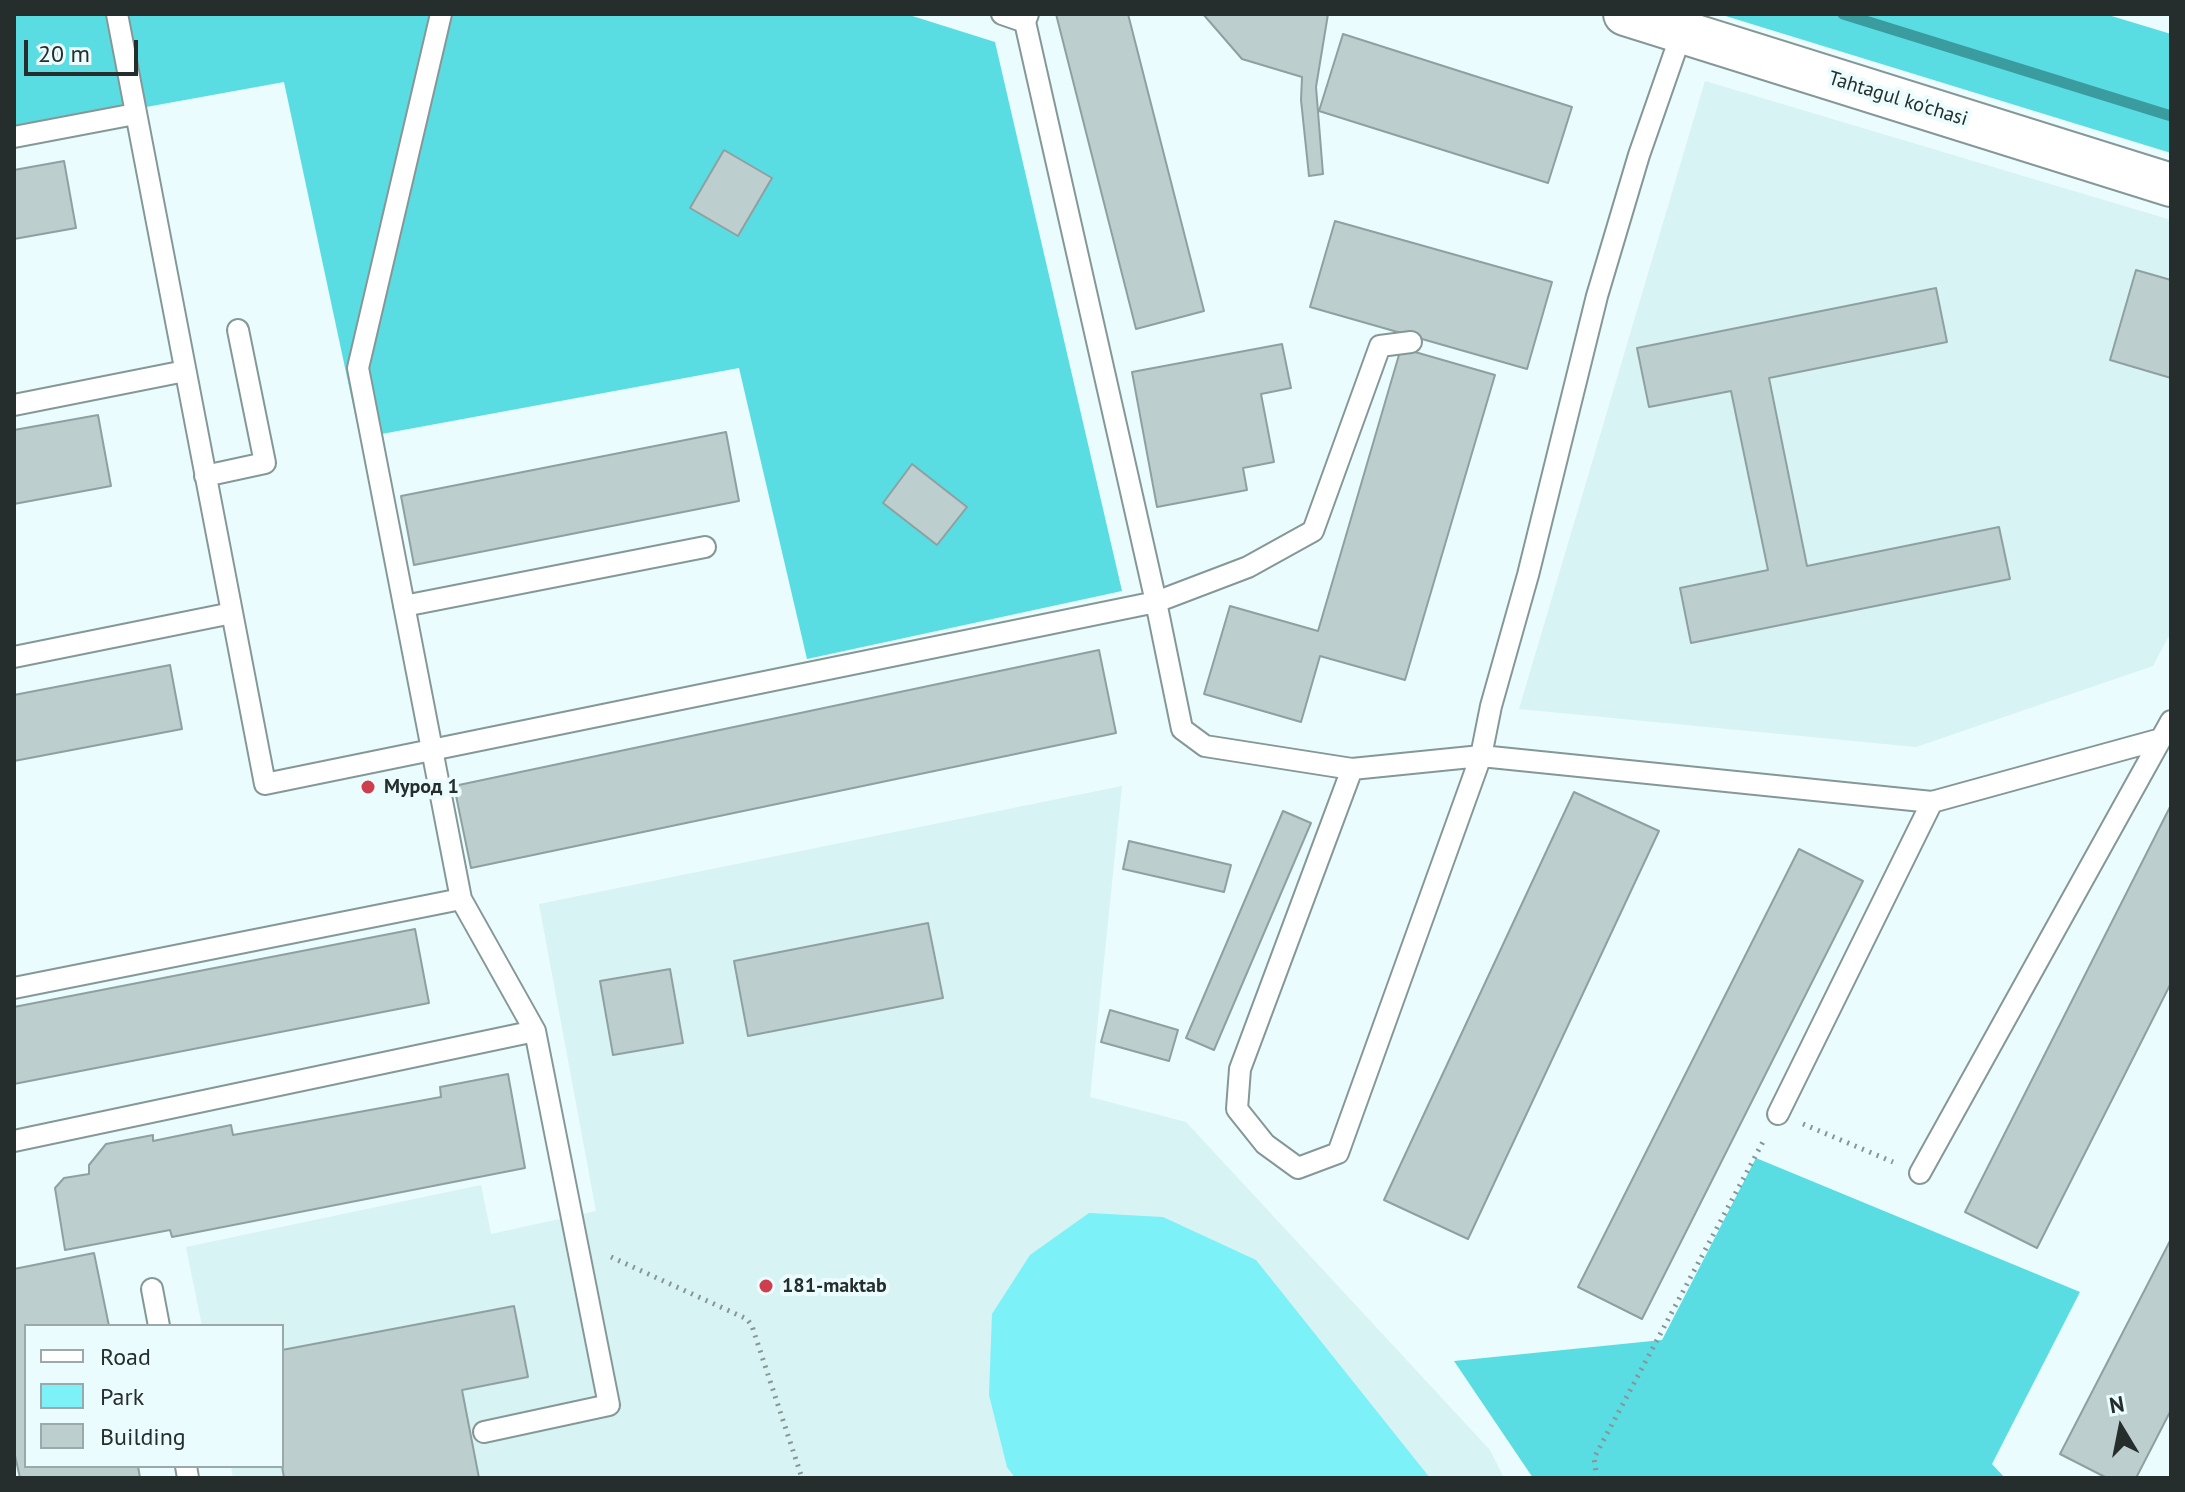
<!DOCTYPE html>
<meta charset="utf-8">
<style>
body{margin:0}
#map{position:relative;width:2185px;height:1492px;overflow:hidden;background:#eafcfd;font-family:"PT Sans",sans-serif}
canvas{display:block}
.frame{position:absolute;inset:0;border:16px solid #262d2d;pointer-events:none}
.legend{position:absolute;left:24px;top:1324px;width:260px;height:144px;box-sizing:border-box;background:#eafcfd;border:2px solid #9ca9aa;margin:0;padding:10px 14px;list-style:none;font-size:24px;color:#262d2d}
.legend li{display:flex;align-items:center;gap:16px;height:40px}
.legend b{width:40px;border:2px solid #9ca9aa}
.north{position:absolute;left:2081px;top:1388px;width:80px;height:80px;-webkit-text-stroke:6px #eafcfd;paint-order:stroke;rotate:350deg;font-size:22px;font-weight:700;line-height:32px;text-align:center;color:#262d2d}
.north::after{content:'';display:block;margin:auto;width:28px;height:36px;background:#262d2d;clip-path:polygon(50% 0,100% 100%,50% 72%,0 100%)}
.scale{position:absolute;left:24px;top:40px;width:114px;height:36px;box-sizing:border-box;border:4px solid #262d2d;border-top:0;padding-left:10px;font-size:24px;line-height:28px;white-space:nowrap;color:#262d2d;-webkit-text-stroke:6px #eafcfd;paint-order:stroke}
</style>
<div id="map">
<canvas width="2185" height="1492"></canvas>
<div class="frame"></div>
<ul class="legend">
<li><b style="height:10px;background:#fff"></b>Road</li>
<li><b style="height:22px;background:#7cf1f7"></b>Park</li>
<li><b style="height:22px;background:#bdcecf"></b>Building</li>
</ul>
<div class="north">N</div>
<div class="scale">20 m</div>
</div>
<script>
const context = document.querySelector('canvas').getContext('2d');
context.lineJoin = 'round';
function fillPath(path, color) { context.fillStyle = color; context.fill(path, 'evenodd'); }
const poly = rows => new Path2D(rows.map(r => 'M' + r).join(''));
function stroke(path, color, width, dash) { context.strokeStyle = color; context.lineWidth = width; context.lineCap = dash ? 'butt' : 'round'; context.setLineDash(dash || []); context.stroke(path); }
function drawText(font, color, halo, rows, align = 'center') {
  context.font = font + ' "PT Sans",sans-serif'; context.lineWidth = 8; context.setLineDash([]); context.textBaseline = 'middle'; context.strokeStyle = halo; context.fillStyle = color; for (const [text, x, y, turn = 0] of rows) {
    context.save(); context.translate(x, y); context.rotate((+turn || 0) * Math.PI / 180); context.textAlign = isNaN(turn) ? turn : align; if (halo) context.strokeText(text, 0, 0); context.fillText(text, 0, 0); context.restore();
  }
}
const built = poly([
 [1705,81,2171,220,2171,632,2153,666,1916,747,1519,709],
 [1122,786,1090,1097,1186,1122,1490,1450,1504,1478,233,1478,231,1466,282,1466,282,1326,202,1326,186,1247,481,1185,491,1234,596,1211,539,904]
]);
const green = poly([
 [1089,1213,1163,1217,1256,1260,1430,1478,1015,1478,1007,1467,989,1395,992,1314,1030,1255]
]);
const forest = poly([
 [14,14,906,14,995,42,1122,591,807,659,739,368,360,438,284,82,14,131],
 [1719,14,2105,14,2171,34,2171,153],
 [1756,1158,2080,1292,1992,1464,2005,1478,1533,1478,1454,1361,1662,1340]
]);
const stream = poly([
 [1843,14,2171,116]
]);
const building = poly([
 [1056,14,1128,14,1204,311,1136,329,1056,14],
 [1203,14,1328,14,1316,87,1323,174,1309,176,1301,100,1302,77,1242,59,1203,14],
 [1343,34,1572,107,1548,183,1319,111,1343,34],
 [724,150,772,178,738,236,690,208,724,150],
 [64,161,76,228,14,239,14,170,64,161],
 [1335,221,1552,282,1527,369,1310,307,1335,221],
 [2136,270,2171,280,2171,378,2110,360,2136,270],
 [1936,288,1947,342,1769,378,1807,566,1999,527,2010,579,1691,643,1680,588,1768,570,1731,391,1649,407,1637,348,1936,288],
 [1282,344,1291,388,1261,394,1274,462,1243,468,1247,490,1157,507,1132,372,1282,344],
 [1401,348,1495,375,1405,680,1320,656,1301,722,1204,694,1230,606,1318,631,1401,348],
 [98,415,111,486,14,504,14,430,98,415],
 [726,432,739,501,414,565,401,496,726,432],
 [912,464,967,507,937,545,883,503,912,464],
 [1099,650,1116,733,471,868,454,786,1099,650],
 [170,665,182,729,14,761,14,695,170,665],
 [1574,792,1659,831,1468,1239,1384,1200,1574,792],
 [2171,805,2171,983,2037,1248,1965,1212,2171,805],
 [1283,811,1311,823,1214,1050,1186,1038,1283,811],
 [1129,841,1231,865,1224,892,1123,869,1129,841],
 [1799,849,1863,881,1642,1319,1578,1287,1799,849],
 [928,923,943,998,748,1036,734,961,928,923],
 [415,929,429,1003,14,1084,14,1007,415,929],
 [670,969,683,1043,613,1055,600,981,670,969],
 [1110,1010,1178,1030,1169,1061,1101,1042,1110,1010],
 [508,1074,525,1168,172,1237,170,1230,65,1250,55,1188,64,1178,89,1174,89,1165,106,1144,153,1135,153,1141,231,1125,233,1135,441,1097,440,1087,508,1074],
 [2171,1239,2171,1410,2136,1478,2107,1478,2060,1454,2171,1239],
 [94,1253,109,1326,26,1326,26,1466,138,1466,140,1478,20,1478,14,1451,14,1269,94,1253],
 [514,1306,528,1377,462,1390,479,1478,284,1478,282,1466,282,1350,514,1306]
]);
const path = poly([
 [1803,1124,1893,1162],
 [611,1257,747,1319,752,1326,802,1478],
 [1597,1478,1594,1458,1765,1138]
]);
const service = poly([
 [117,14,265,784,1156,602,1248,567,1313,531,1380,346,1411,342],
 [441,14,358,368,461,899,535,1031,609,1405,484,1432],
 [1002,14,1025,22],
 [1028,14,1025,22,1156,602,1182,729,1205,746,1352,769,1481,756,1932,802],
 [14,137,135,114],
 [14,405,185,371],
 [205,476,265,463,238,330],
 [404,606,705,547],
 [14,657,232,613],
 [1352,769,1240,1069,1237,1109,1265,1144,1298,1168,1338,1153,1481,756,1491,706,1528,575,1597,296,1639,155,1684,26],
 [14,988,461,899],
 [1778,1114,1932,802,2161,739],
 [14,1141,535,1031],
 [1920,1173,2171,721],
 [152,1289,159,1326],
 [186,1466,188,1478]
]);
const minor = poly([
 [1625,14,2171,185]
]);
const markers = [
 [368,787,8,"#ce3e4c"],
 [766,1286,8,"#ce3e4c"]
];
const streetNames = [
 ["Tahtagul ko'chasi",1898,99,17]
];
const poiNames = [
 ["Мурод 1",384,787],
 ["181-maktab",782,1286]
];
fillPath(built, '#d7f3f4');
fillPath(green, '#7cf1f7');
fillPath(forest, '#59dde3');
stroke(stream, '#3b9ca0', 11);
fillPath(building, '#bdcecf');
stroke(building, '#8fa0a1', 2);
stroke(service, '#869797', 24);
stroke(minor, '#869797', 46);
stroke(path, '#889595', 5, [2, 6]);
stroke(service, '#fff', 20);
stroke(minor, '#fff', 42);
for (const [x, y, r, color] of markers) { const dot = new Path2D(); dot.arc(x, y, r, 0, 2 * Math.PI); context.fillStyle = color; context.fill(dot); stroke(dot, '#eafcfd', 3); }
drawText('20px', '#262d2d', '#eafcfd', streetNames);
drawText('bold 20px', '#262d2d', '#eafcfd', poiNames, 'left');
</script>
